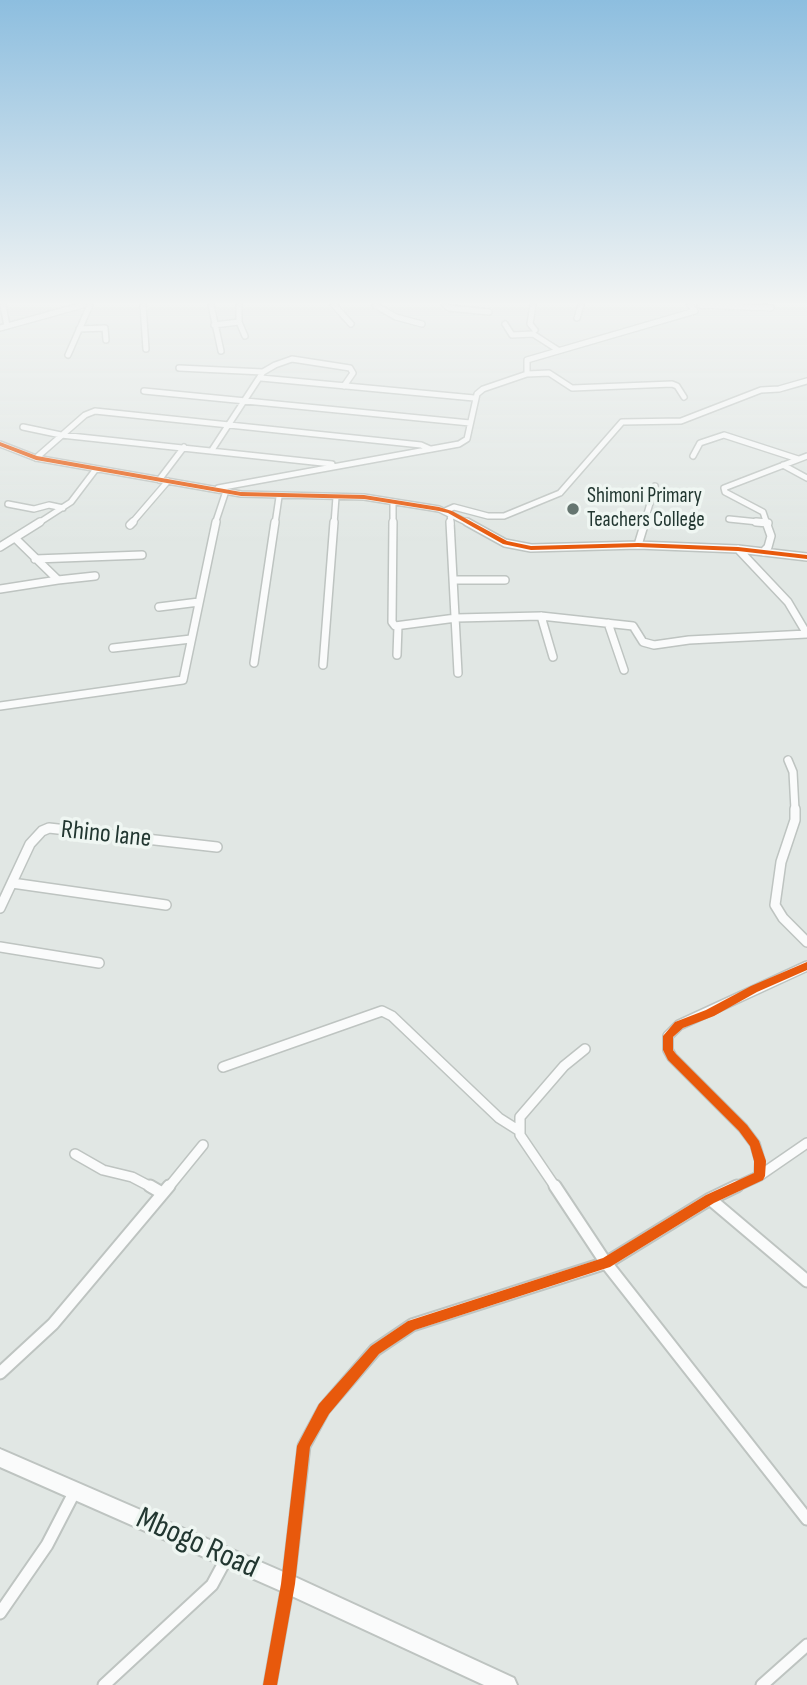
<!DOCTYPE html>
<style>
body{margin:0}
canvas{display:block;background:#e1e7e4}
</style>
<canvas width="807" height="1685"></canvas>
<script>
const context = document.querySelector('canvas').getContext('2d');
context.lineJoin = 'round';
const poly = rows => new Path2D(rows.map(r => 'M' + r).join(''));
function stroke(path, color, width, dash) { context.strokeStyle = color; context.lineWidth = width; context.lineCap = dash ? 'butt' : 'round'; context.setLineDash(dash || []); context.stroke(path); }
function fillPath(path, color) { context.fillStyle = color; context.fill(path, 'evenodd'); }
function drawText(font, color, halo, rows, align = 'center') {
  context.font = font + ' "Sofia Sans Condensed",sans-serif'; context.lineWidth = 7; context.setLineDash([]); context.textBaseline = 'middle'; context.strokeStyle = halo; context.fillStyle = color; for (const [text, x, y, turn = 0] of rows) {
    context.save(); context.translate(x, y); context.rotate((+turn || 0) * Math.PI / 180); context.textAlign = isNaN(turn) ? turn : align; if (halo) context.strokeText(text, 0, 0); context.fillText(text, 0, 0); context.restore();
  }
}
const streetFar3 = poly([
 [3,305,7,326],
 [143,305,146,349],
 [211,305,221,351],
 [239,305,239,322,245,336],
 [334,305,351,324],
 [375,305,396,317,422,324],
 [445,305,449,308,489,312],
 [533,305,530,324,535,330],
 [700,305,771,308],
 [577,318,581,305],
 [505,324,512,335,533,334,558,350],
 [214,325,239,322],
 [0,328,83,305],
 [79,329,105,328,106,340],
 [68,355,90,305],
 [179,368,263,372],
 [527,374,549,373,572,388,672,384,677,386,684,397],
 [261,378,474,398],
 [144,391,470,423],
 [23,427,61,435,332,464],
 [0,444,36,458,241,494,364,497,439,509,470,524],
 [212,450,263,372,275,365,292,359,350,368,353,373,344,386],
 [693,456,700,443,724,435,798,459],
 [36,458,85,415,95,411,421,445,430,449],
 [783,465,807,478],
 [159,480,184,447],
 [218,488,459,444,467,439,477,394,483,389,527,374,527,360,695,311,690,305],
 [8,504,34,509,49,505,63,508],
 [445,511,454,507,488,516,504,516,560,493,622,422,681,421,761,390,779,389,807,381],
 [450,512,451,524],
 [729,519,768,523],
 [37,524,71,502,96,469],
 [131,524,168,481],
 [215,524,226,491],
 [275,524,279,497],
 [334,524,336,497],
 [393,524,393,502],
 [644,524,655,486],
 [767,524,763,512,725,492,724,488,807,456]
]);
const streetFar2 = poly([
 [393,522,392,622,395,626,456,618,541,616,633,626,643,642,654,645,689,640,807,634],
 [450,522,458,673],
 [467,522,505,543,531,548,638,545,738,549,807,557],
 [756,522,768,523],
 [130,525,133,522],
 [15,538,58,580,95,576],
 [638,545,645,522],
 [0,547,40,522],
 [738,549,788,602,807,634],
 [763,552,768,547,771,536,766,522],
 [35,559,142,555],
 [453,580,505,580],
 [0,589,58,580],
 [159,607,199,602],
 [541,616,553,657],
 [608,623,624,670],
 [113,648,191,639],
 [397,655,398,626],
 [254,663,275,522],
 [323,665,334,522],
 [0,706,183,680,216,522],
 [788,760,793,772,795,810]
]);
const streetFar1 = poly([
 [795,809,795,820,781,862,775,905,783,918,807,942],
 [12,883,166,905],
 [0,908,30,844,42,831,49,828,217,847],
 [0,947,99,963],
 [223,1067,382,1011,392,1016,499,1118,518,1130],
 [75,1154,103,1170,132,1177,153,1188],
 [759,1176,807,1143],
 [168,1188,203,1145],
 [556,1188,520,1135,520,1117,564,1066,585,1049],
 [733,1188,759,1176,760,1161,755,1144,743,1128,672,1057,668,1050,668,1036,679,1025,807,966]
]);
const street = poly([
 [150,1186,162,1193],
 [555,1186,606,1263,807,1519],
 [710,1199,807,1281],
 [0,1373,53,1324,169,1186],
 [0,1613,47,1545,75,1491],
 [104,1685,212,1585,226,1559],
 [270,1685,288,1584,304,1446,324,1409,375,1350,412,1325,606,1263,710,1199,737,1186],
 [762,1685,807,1645]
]);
const secondary = poly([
 [0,1449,295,1577,514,1678,517,1685,484,1685,281,1591,0,1467,0,1449]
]);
const cycleway = poly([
 [0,442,37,456,241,492,364,495,439,507,452,511,507,541,531,546,638,543,738,547,807,555,807,559,738,551,638,547,531,550,503,544,448,513,439,511,364,499,241,496,36,460,0,446,0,442],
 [807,962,807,970,757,992,714,1016,683,1028,673,1037,673,1050,676,1054,747,1125,759,1141,766,1161,765,1176,763,1180,714,1203,610,1267,415,1330,379,1354,329,1414,310,1447,295,1584,277,1685,263,1685,281,1584,297,1446,319,1404,371,1346,408,1321,603,1258,706,1195,754,1173,754,1161,750,1146,739,1131,668,1060,663,1050,663,1036,675,1022,706,1010,751,986,807,962]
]);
const markers = [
 [573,509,7,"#657570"]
];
const farPoinames = [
 ["Shimoni Primary",587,497],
 ["Teachers College",587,521]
];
const streetNames = [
 ["Rhino lane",106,835,6]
];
const nearStreetnames = [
 ["Mbogo Road",197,1544,24]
];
stroke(streetFar3, '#bec4c1', 8);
stroke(streetFar2, '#bec4c1', 10);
stroke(streetFar1, '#bec4c1', 12);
stroke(street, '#bec4c1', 15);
stroke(secondary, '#bec4c1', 4);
stroke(streetFar3, '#fafbfb', 5);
stroke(streetFar2, '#fafbfb', 7);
stroke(streetFar1, '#fafbfb', 9);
stroke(street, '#fafbfb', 11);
fillPath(secondary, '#fafbfb');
fillPath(cycleway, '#e8590c');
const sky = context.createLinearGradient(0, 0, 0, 541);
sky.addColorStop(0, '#8dbedf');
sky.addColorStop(0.56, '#f2f4f3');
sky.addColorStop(1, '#f2f4f300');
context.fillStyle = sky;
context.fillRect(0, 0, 807, 541);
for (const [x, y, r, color] of markers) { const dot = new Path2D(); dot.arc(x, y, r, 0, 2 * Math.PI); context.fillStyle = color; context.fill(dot); stroke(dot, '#eff6f2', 2.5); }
drawText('21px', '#223731', '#eff6f2', farPoinames, 'left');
drawText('26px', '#223731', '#eff6f2', streetNames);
drawText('32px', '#223731', '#eff6f2', nearStreetnames);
</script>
